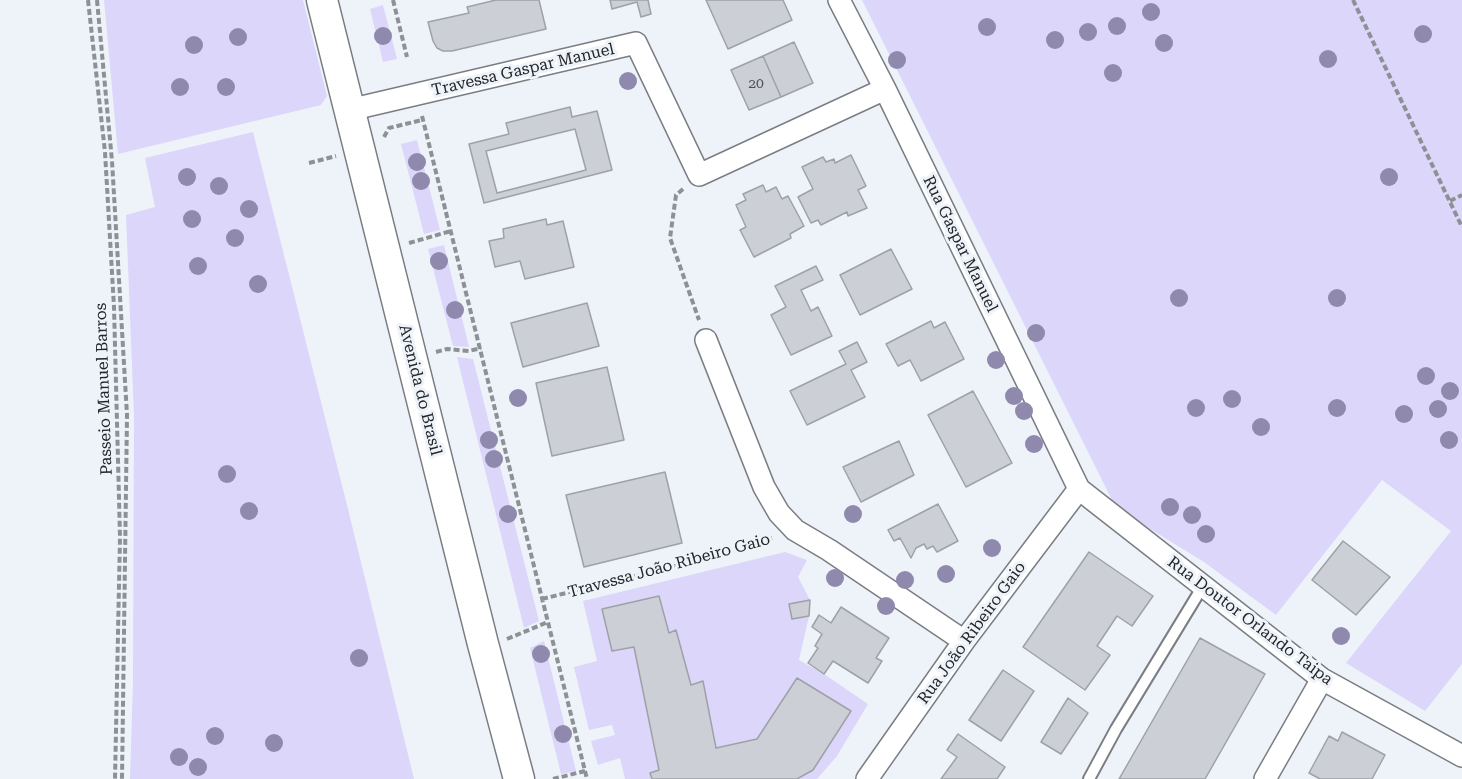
<!DOCTYPE html>
<meta charset="utf-8">
<style>
body{margin:0}
canvas{display:block;background:#eef3f9}
</style>
<canvas width="1462" height="779"></canvas>
<script>
const context = document.querySelector('canvas').getContext('2d');
context.lineJoin = 'round';
function fillPath(path, color) { context.fillStyle = color; context.fill(path, 'evenodd'); }
const poly = rows => new Path2D(rows.map(r => 'M' + r).join(''));
function stroke(path, color, width, dash) { context.strokeStyle = color; context.lineWidth = width; context.lineCap = dash ? 'butt' : 'round'; context.setLineDash(dash || []); context.stroke(path); }
function drawText(font, color, halo, rows, align = 'center') {
  context.font = font + ' "Roboto Serif",serif'; context.lineWidth = 6; context.setLineDash([]); context.textBaseline = 'middle'; context.strokeStyle = halo; context.fillStyle = color; for (const [text, x, y, turn = 0] of rows) {
    context.save(); context.translate(x, y); context.rotate((+turn || 0) * Math.PI / 180); context.textAlign = isNaN(turn) ? turn : align; if (halo) context.strokeText(text, 0, 0); context.fillText(text, 0, 0); context.restore();
  }
}
const green = poly([
 [104,0,303,0,327,96,321,105,118,154],
 [862,0,1462,0,1462,664,1425,711,1346,663,1451,531,1382,480,1276,615,1204,562,1116,508],
 [383,5,397,59,383,62,370,9],
 [253,132,348,509,414,779,130,779,133,681,134,416,126,215,155,207,145,158],
 [417,140,440,230,424,234,401,144],
 [444,245,469,347,453,346,428,249],
 [457,357,473,359,539,621,524,628],
 [785,552,807,560,798,577,810,600,789,604,792,619,809,616,799,660,824,674,868,704,837,756,817,779,625,779,620,758,598,765,591,741,615,735,612,725,589,730,574,667,597,661,583,601],
 [544,641,576,771,561,774,530,648]
]);
const building = poly([
 [496,0,539,0,546,29,452,51,443,51,437,48,433,41,428,22,469,13,467,7,496,0],
 [610,0,648,0,651,14,641,17,637,2,612,9,610,0],
 [706,0,783,0,792,20,728,49,706,0],
 [794,42,813,83,781,97,763,56,794,42],
 [763,56,781,97,749,110,731,70,763,56],
 [570,107,572,117,597,111,612,170,484,203,469,144,509,134,506,123,570,107],
 [575,129,586,170,497,193,486,151,575,129],
 [851,155,866,186,858,190,867,208,848,216,847,212,821,225,818,220,811,223,798,197,813,189,802,167,823,157,826,162,834,159,835,163,851,155],
 [763,185,766,192,776,187,782,199,788,196,804,226,790,234,791,238,754,257,740,230,746,227,736,205,746,200,743,194,763,185],
 [546,219,547,225,563,221,574,267,525,279,520,261,495,267,489,241,504,238,503,229,546,219],
 [891,249,912,289,860,315,840,275,891,249],
 [816,266,823,280,801,290,811,311,818,307,832,336,791,355,771,315,786,307,775,286,816,266],
 [587,303,599,346,523,367,511,323,587,303],
 [931,321,934,328,945,322,964,359,921,381,910,360,898,366,886,344,931,321],
 [857,342,867,362,851,370,865,397,807,425,790,391,846,364,839,351,857,342],
 [607,367,624,440,552,456,536,383,607,367],
 [973,391,1012,463,966,487,928,415,973,391],
 [899,441,914,475,861,502,843,467,899,441],
 [665,472,682,543,584,567,566,495,665,472],
 [938,504,958,541,937,552,933,546,927,549,924,544,916,548,911,558,900,538,894,541,888,530,938,504],
 [1343,541,1390,577,1356,615,1312,580,1343,541],
 [1089,552,1153,596,1132,626,1117,616,1097,646,1110,655,1085,690,1023,647,1089,552],
 [659,596,669,633,676,630,691,685,703,681,716,748,757,739,797,678,851,711,813,770,797,779,652,779,650,773,659,770,634,647,612,651,602,609,659,596],
 [810,600,809,616,792,619,789,604,810,600],
 [841,607,889,638,876,658,882,661,868,683,833,661,824,674,808,663,818,648,815,646,822,634,812,627,819,615,831,623,841,607],
 [1200,638,1265,674,1205,779,1119,779,1200,638],
 [1003,670,1034,691,1001,741,969,720,1003,670],
 [1068,698,1088,713,1061,754,1041,742,1068,698],
 [1342,732,1385,755,1372,779,1320,779,1309,773,1329,736,1338,741,1342,732],
 [958,734,1005,767,997,779,941,779,957,757,947,750,958,734]
]);
const path = poly([
 [88,0,105,152,114,307,120,537,115,779],
 [97,0,112,161,127,415,122,779],
 [393,0,407,57],
 [1353,0,1462,227],
 [422,116,587,779],
 [384,137,389,128,422,120],
 [309,163,336,156],
 [683,189,676,195,670,238,699,320],
 [1450,201,1462,195],
 [409,243,451,231],
 [436,352,447,349,469,351,481,348],
 [542,599,719,555,772,538],
 [507,639,548,622],
 [553,779,585,771]
]);
const service = poly([
 [1089,779,1116,729,1203,586]
]);
const minor = poly([
 [839,0,885,89,1079,489,1322,679,1462,756],
 [349,110,636,43,699,175,885,89],
 [706,340,764,487,779,513,795,530,829,550,964,641],
 [867,779,964,641,1079,489],
 [1265,779,1322,679]
]);
const secondary = poly([
 [322,0,483,644,519,779]
]);
const trees = [
 [1151,12],
 [1117,26],
 [987,27],
 [1088,32],
 [1423,34],
 [383,36],
 [238,37],
 [1055,40],
 [1164,43],
 [194,45],
 [1328,59],
 [897,60],
 [1113,73],
 [628,81],
 [180,87],
 [226,87],
 [417,162],
 [187,177],
 [1389,177],
 [421,181],
 [219,186],
 [249,209],
 [192,219],
 [235,238],
 [439,261],
 [198,266],
 [258,284],
 [1179,298],
 [1337,298],
 [455,310],
 [1036,333],
 [996,360],
 [1426,376],
 [1450,391],
 [1014,396],
 [518,398],
 [1232,399],
 [1196,408],
 [1337,408],
 [1438,409],
 [1024,411],
 [1404,414],
 [1261,427],
 [489,440],
 [1449,440],
 [1034,444],
 [494,459],
 [227,474],
 [1170,507],
 [249,511],
 [508,514],
 [853,514],
 [1192,515],
 [1206,534],
 [992,548],
 [946,574],
 [835,578],
 [905,580],
 [886,606],
 [1341,636],
 [541,654],
 [359,658],
 [563,734],
 [215,736],
 [274,743],
 [179,757],
 [198,767]
];
const numberNames = [
 ["20",756,84]
];
const streetNames = [
 ["Travessa Gaspar Manuel",523,70,-13],
 ["Rua Gaspar Manuel",960,244,64],
 ["Passeio Manuel Barros",104,389,-92],
 ["Avenida do Brasil",420,390,76],
 ["Travessa João Ribeiro Gaio",669,566,-15],
 ["Rua Doutor Orlando Taipa",1250,621,37],
 ["Rua João Ribeiro Gaio",972,633,-54]
];
fillPath(green, '#dbd6fa');
fillPath(building, '#cdcfd6');
stroke(building, '#9fa1a8', 1.5);
stroke(service, '#7a7e84', 14);
stroke(minor, '#7a7e84', 24);
stroke(secondary, '#7a7e84', 33);
stroke(path, '#8d9195', 4, [6, 3]);
stroke(service, '#fff', 10);
stroke(minor, '#fff', 21);
stroke(secondary, '#fff', 30);
context.fillStyle = '#8f8aad';
for (const [x, y] of trees) { context.beginPath(); context.arc(x, y, 9, 0, 2 * Math.PI); context.fill(); }
drawText('14px', '#4e5053', null, numberNames);
drawText('16px', '#232527', '#eef3f9', streetNames);
</script>
